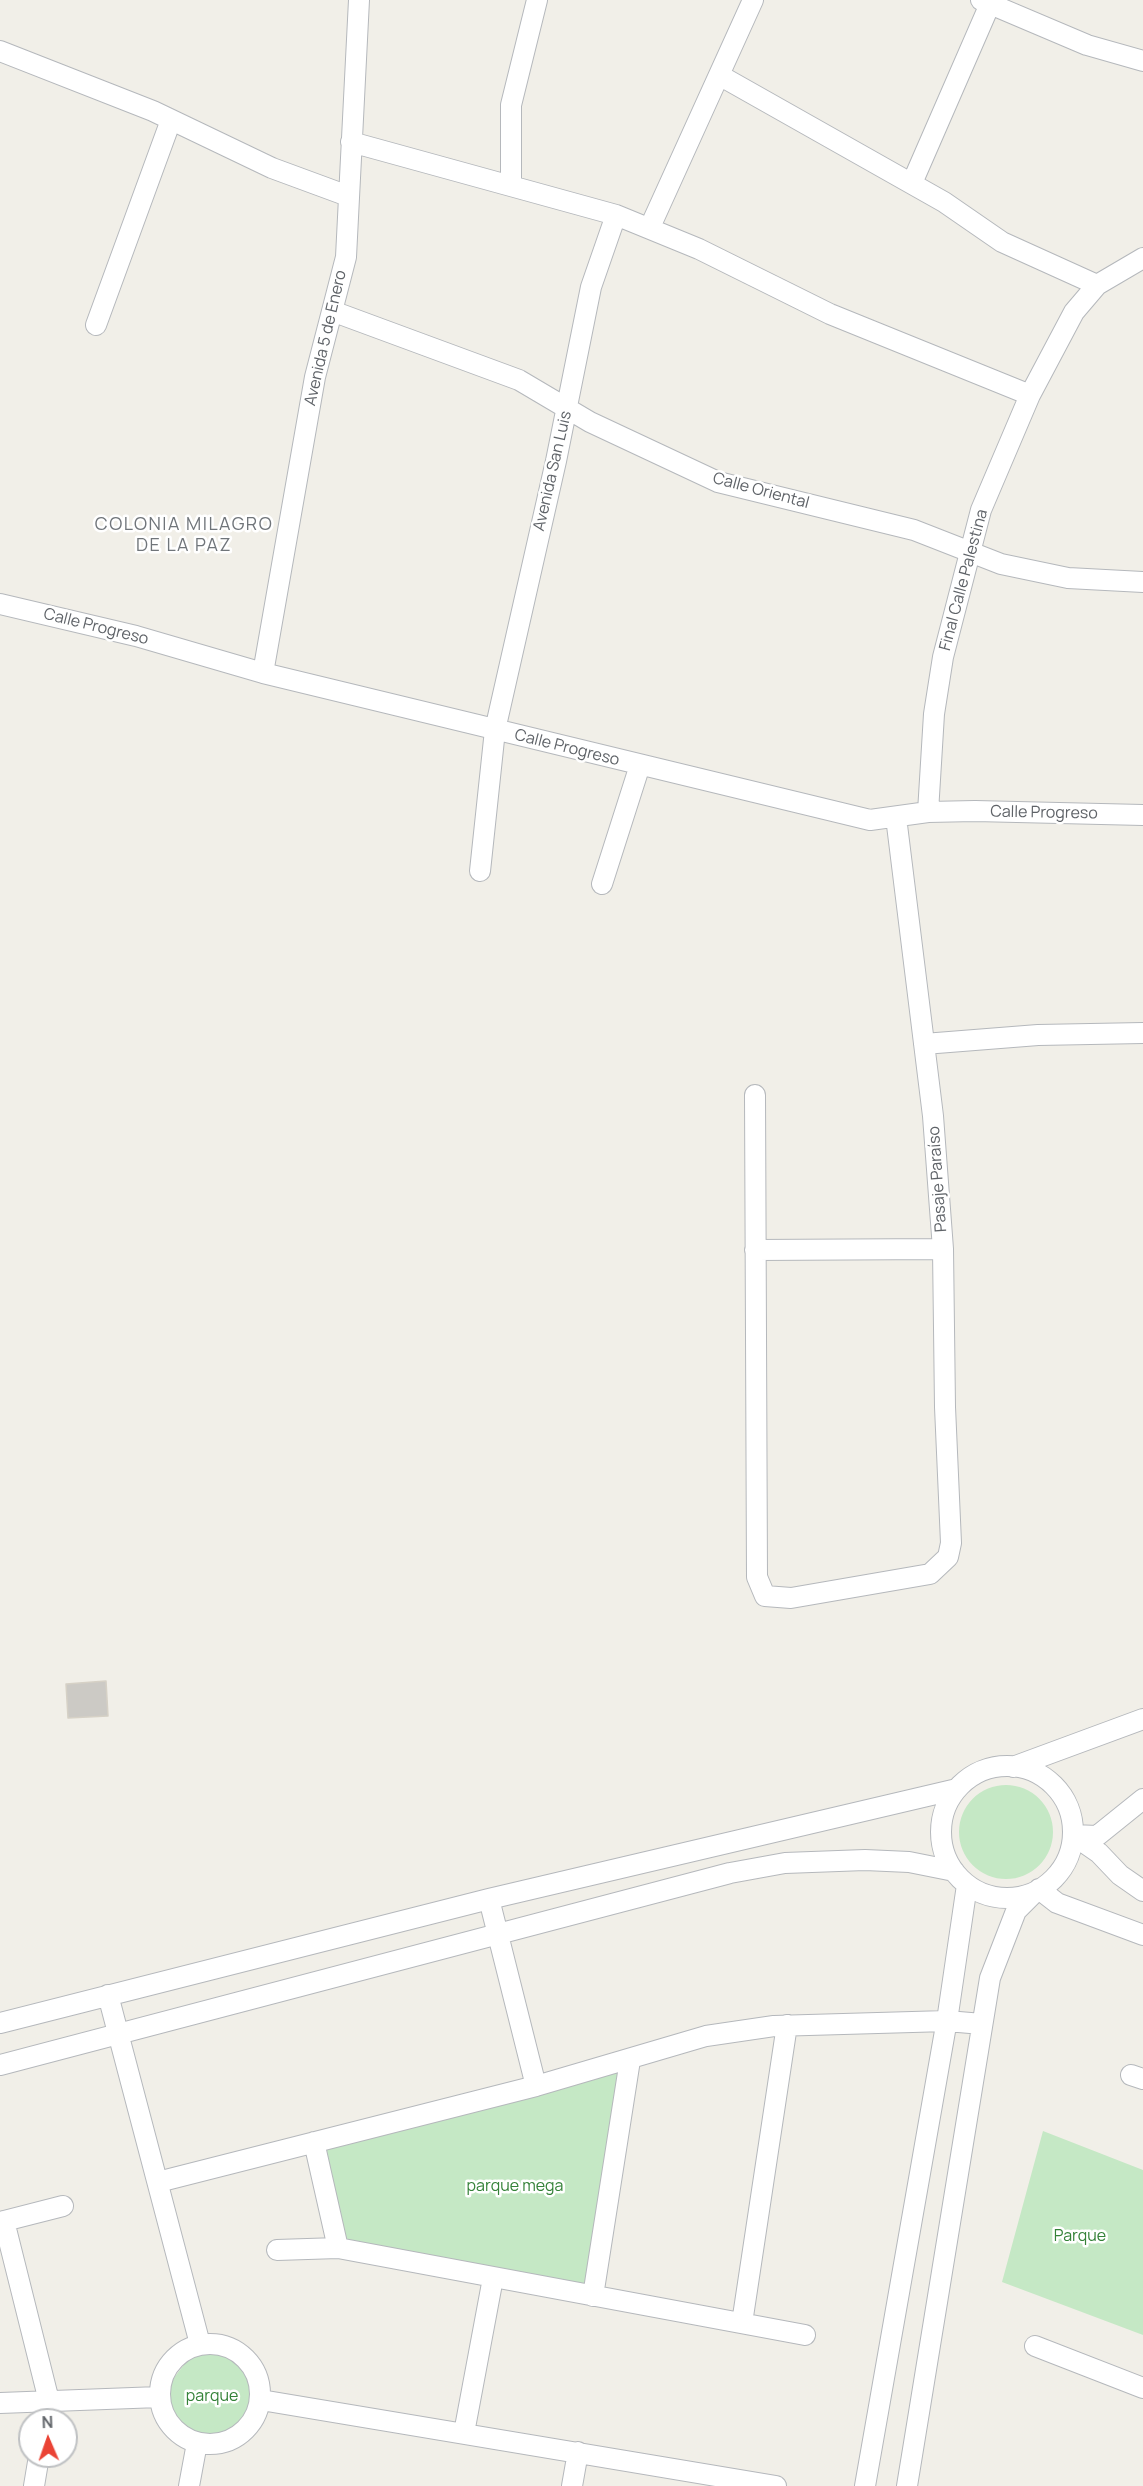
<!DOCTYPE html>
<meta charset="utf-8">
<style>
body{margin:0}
#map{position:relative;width:1143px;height:2486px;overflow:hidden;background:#f1efe8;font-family:Manrope,sans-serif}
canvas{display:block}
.north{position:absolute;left:18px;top:2408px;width:60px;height:60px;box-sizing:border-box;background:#fff;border:2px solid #bfc1c3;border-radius:50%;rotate:358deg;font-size:16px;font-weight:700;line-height:24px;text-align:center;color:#5f6368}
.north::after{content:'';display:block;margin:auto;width:21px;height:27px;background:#ea4335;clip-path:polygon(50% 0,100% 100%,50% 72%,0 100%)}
</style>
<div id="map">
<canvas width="1143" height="2486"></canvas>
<div class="north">N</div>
</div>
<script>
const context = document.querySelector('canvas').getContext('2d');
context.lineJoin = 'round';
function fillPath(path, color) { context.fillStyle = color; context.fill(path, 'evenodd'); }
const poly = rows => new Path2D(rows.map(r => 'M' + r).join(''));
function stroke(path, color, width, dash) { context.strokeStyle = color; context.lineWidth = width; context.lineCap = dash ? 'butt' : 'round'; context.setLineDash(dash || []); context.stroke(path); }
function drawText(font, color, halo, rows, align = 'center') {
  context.font = font + ' Manrope,sans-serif'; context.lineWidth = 5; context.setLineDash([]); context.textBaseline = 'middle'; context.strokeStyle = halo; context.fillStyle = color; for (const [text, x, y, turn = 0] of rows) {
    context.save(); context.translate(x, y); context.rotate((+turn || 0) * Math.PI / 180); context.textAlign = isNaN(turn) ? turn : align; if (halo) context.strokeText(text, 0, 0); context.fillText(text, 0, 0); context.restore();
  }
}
const green = poly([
 '959 1832a47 47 0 1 1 94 0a47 47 0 1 1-94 0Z',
 [630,2060,593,2296,338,2248,314,2142],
 [1043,2131,1143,2170,1143,2335,1002,2282],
 [200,2344,244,2357,258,2411,233,2439,197,2443,159,2397]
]);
const building = poly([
 [106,1681,108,1716,68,1718,66,1684,106,1681]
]);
const minor = poly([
 [981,0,1087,45,1143,61],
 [0,51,153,111,272,168,348,196],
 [719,75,944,202,1002,242,1097,285],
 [351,142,616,215,699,249,830,314,1030,395],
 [912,183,990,4],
 [511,184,511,105,537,0],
 [650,227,753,0],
 [332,311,519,380,590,422,718,482,914,530,1001,564,1068,578,1143,582],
 [96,325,171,120],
 [0,604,136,636,263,673,870,820,928,812,975,811,1143,815],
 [263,673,315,377,346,257,359,0],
 [928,812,934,714,943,657,981,510,1030,395,1074,312,1097,285,1143,258],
 [480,871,495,730,556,461,591,287,616,215],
 [602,884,640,765],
 [924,1044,1038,1035,1143,1033],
 [755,1095,757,1577,765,1596,791,1598,930,1574,948,1557,951,1543,945,1407,943,1249,933,1116,896,817],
 [755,1250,943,1249],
 '941 1832a66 66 0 1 1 132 0a66 66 0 1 1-132 0Z',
 [1013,1767,1143,1719],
 [1073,1835,1099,1853,1120,1875,1143,1891],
 [1073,1835,1097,1836,1143,1799],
 [1039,1889,1057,1903,1143,1935],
 [489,1899,536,2086],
 [108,1995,200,2344],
 [0,2023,489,1899,957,1789],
 [0,2065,730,1873,785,1863,865,1860,909,1862,954,1871],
 [1131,2075,1143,2079],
 [314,2142,338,2248],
 [158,2182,536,2086,706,2036,774,2026,947,2021,982,2024],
 [4,2221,49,2401,46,2420],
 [0,2222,63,2206],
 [277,2250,338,2248,805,2335],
 [593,2296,630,2060],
 [742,2323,787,2025],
 '160 2394a50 50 0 1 1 100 0a50 50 0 1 1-100 0Z',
 [1035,2346,1143,2388],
 [261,2400,776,2486],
 [0,2403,159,2397],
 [464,2433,493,2278],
 [34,2486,39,2456],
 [189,2486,197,2443],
 [572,2486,578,2452],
 [865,2486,948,2014,967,1885],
 [907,2486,990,1978,1016,1911,1035,1892]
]);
const streetNames = [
 ["Avenida 5 de Enero",326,338,-77],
 ["Avenida San Luis",553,471,-77],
 ["Calle Oriental",761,491,15],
 ["Final Calle Palestina",964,580,-75],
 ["Calle Progreso",96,627,14],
 ["Calle Progreso",567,748,14],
 ["Calle Progreso",1044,813,1],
 ["Pasaje Paraíso",938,1179,-94]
];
const parkNames = [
 ["parque mega",515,2187],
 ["Parque",1080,2237],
 ["parque",212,2397]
];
const neighbourhoodNames = [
 ["COLONIA MILAGRO",184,525],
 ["DE LA PAZ",184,546]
];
fillPath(green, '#c5e8c5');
fillPath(building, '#cccac5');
stroke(building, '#d6d1c6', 1.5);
stroke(minor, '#b5b8bc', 22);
stroke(minor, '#fff', 20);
drawText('16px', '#5f6368', '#fff', streetNames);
drawText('16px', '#348238', '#fff', parkNames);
context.letterSpacing = '1.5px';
drawText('18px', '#70757a', '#fff', neighbourhoodNames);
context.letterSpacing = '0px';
</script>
